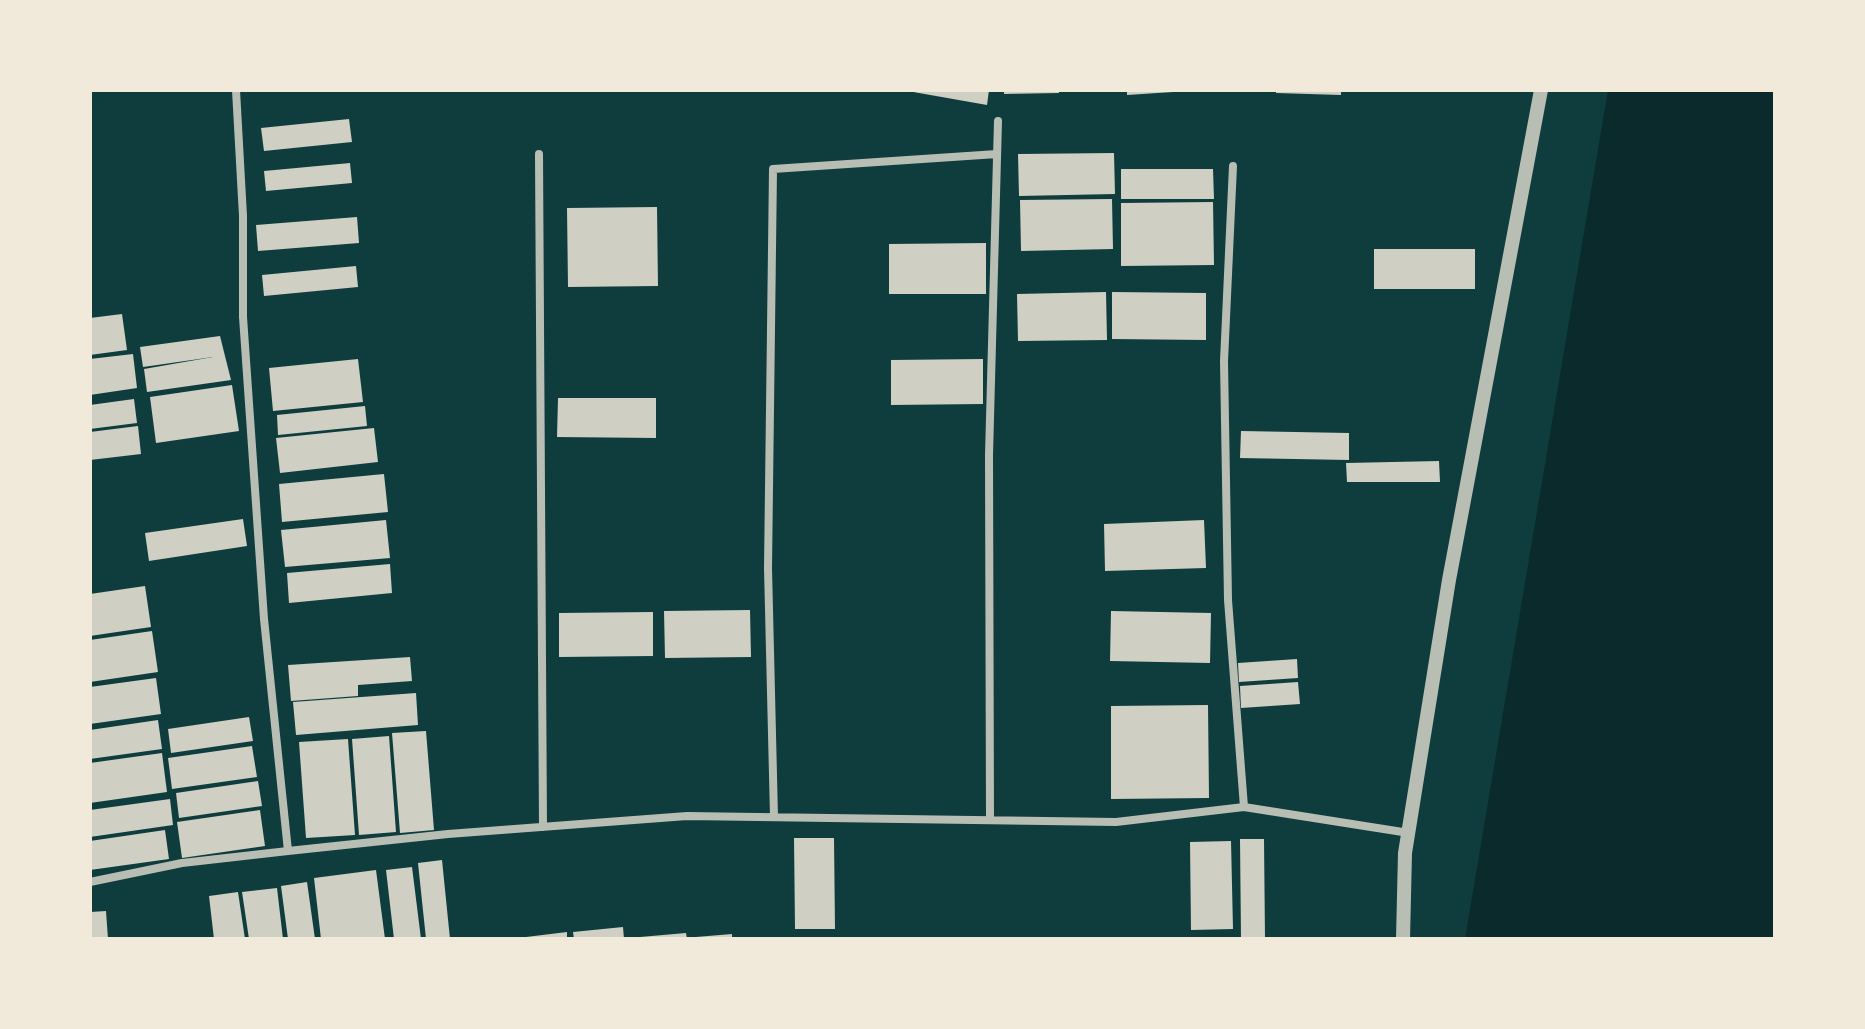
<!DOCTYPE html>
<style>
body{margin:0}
#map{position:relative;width:1865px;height:1029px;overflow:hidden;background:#0f3d3e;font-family:Rubik,sans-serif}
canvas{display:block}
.frame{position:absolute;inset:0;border:92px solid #f1e9da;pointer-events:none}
</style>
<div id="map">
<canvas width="1865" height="1029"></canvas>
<div class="frame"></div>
</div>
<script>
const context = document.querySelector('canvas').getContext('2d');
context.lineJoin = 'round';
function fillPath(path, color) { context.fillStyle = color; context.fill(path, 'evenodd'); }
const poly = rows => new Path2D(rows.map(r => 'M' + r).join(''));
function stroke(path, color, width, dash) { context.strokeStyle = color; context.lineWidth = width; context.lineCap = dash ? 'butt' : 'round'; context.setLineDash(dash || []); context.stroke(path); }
const water = poly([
 [1608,90,1775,90,1775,939,1465,939]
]);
const building = poly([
 [902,90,989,90,987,105],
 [1004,90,1059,90,1059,93,1004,94],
 [1127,90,1172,90,1173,92,1127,95],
 [1276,90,1341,90,1341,95,1276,93],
 [349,119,352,142,264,151,261,128],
 [1114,153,1115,194,1019,196,1018,154],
 [350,163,352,183,266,191,264,171],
 [1121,169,1213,169,1214,199,1121,199],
 [1112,199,1113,249,1021,251,1020,200],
 [1213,202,1214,265,1121,266,1121,203],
 [657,207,658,286,568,287,567,208],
 [357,217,359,243,258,251,256,225],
 [986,243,986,294,889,294,889,244],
 [1374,249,1475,249,1475,289,1374,289],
 [356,266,358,287,264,296,262,275],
 [1106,292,1107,340,1018,341,1017,294],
 [1112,292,1206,293,1206,340,1112,339],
 [122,314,127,350,90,355,90,318],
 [220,336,231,380,147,392,144,369,213,357,143,367,140,347],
 [133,354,137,388,90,395,90,359],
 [358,359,363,402,273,411,269,368],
 [983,359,983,404,891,405,891,360],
 [232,385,239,431,156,443,150,397],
 [558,398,656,398,656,438,557,437],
 [134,399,137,423,90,429,90,405],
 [365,406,367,426,278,435,277,415],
 [138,426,141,454,90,460,90,432],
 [374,428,378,462,280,473,276,438],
 [1241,431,1349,433,1349,460,1240,458],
 [1439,461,1440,482,1347,482,1346,463],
 [384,474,388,512,282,522,279,484],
 [243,519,247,546,149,561,145,533],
 [386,520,390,558,285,567,281,530],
 [1204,520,1206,568,1105,571,1104,524],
 [390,564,392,593,289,603,287,573],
 [145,586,151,627,90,636,90,594],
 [750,610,751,657,665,658,664,611],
 [1111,611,1211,613,1210,663,1110,661],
 [653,612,653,656,559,657,559,613],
 [152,631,158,672,90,682,90,640],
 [410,657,412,681,358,685,358,696,291,701,288,665],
 [1297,659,1298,678,1239,682,1238,663],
 [156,678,161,714,90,724,90,687],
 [1298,682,1300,704,1241,708,1240,686],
 [416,693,418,725,296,735,293,702],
 [1208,705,1209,798,1111,799,1111,706],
 [249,717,253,741,171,753,168,729],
 [158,720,162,749,90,759,90,730],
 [426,731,434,830,400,833,392,733],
 [389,736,396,832,359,835,352,739],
 [348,739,355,835,306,838,299,742],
 [252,746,257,777,172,789,168,758],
 [162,753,167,792,90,803,90,763],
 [258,781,262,806,179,818,176,793],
 [170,799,173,825,90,837,90,810],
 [260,810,265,846,182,858,177,822],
 [165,830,169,859,90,870,90,841],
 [794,838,834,838,835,929,795,929],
 [1240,839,1264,839,1265,939,1241,939],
 [1231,841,1233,929,1191,930,1190,842],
 [442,860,450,939,426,939,418,863],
 [412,867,421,939,394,939,386,870],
 [376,870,385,939,321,939,314,878],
 [307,882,315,939,288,939,281,886],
 [277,888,283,939,249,939,242,892],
 [238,892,245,939,214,939,209,896],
 [106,911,108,939,90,939,90,912],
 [623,927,624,939,574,939,573,932],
 [567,932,567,939,527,939,526,937],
 [686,933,687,939,640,939,640,937],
 [732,934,732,939,696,939,696,937]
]);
const minor = poly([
 [236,90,243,216,243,317,264,619,288,851],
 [539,154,543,827],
 [1233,166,1224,361,1228,600,1244,807],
 [774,817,768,568,773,169,997,154],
 [990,820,989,455,998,121],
 [90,882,182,863,288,851,448,834,687,816,1116,822,1244,807,1409,833]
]);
const tertiary = poly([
 [1403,939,1405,853,1449,580,1541,90]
]);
fillPath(water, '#0a2a2b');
fillPath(building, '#cfcfc3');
stroke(minor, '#b8beb3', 8);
stroke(tertiary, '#b8beb3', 14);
</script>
